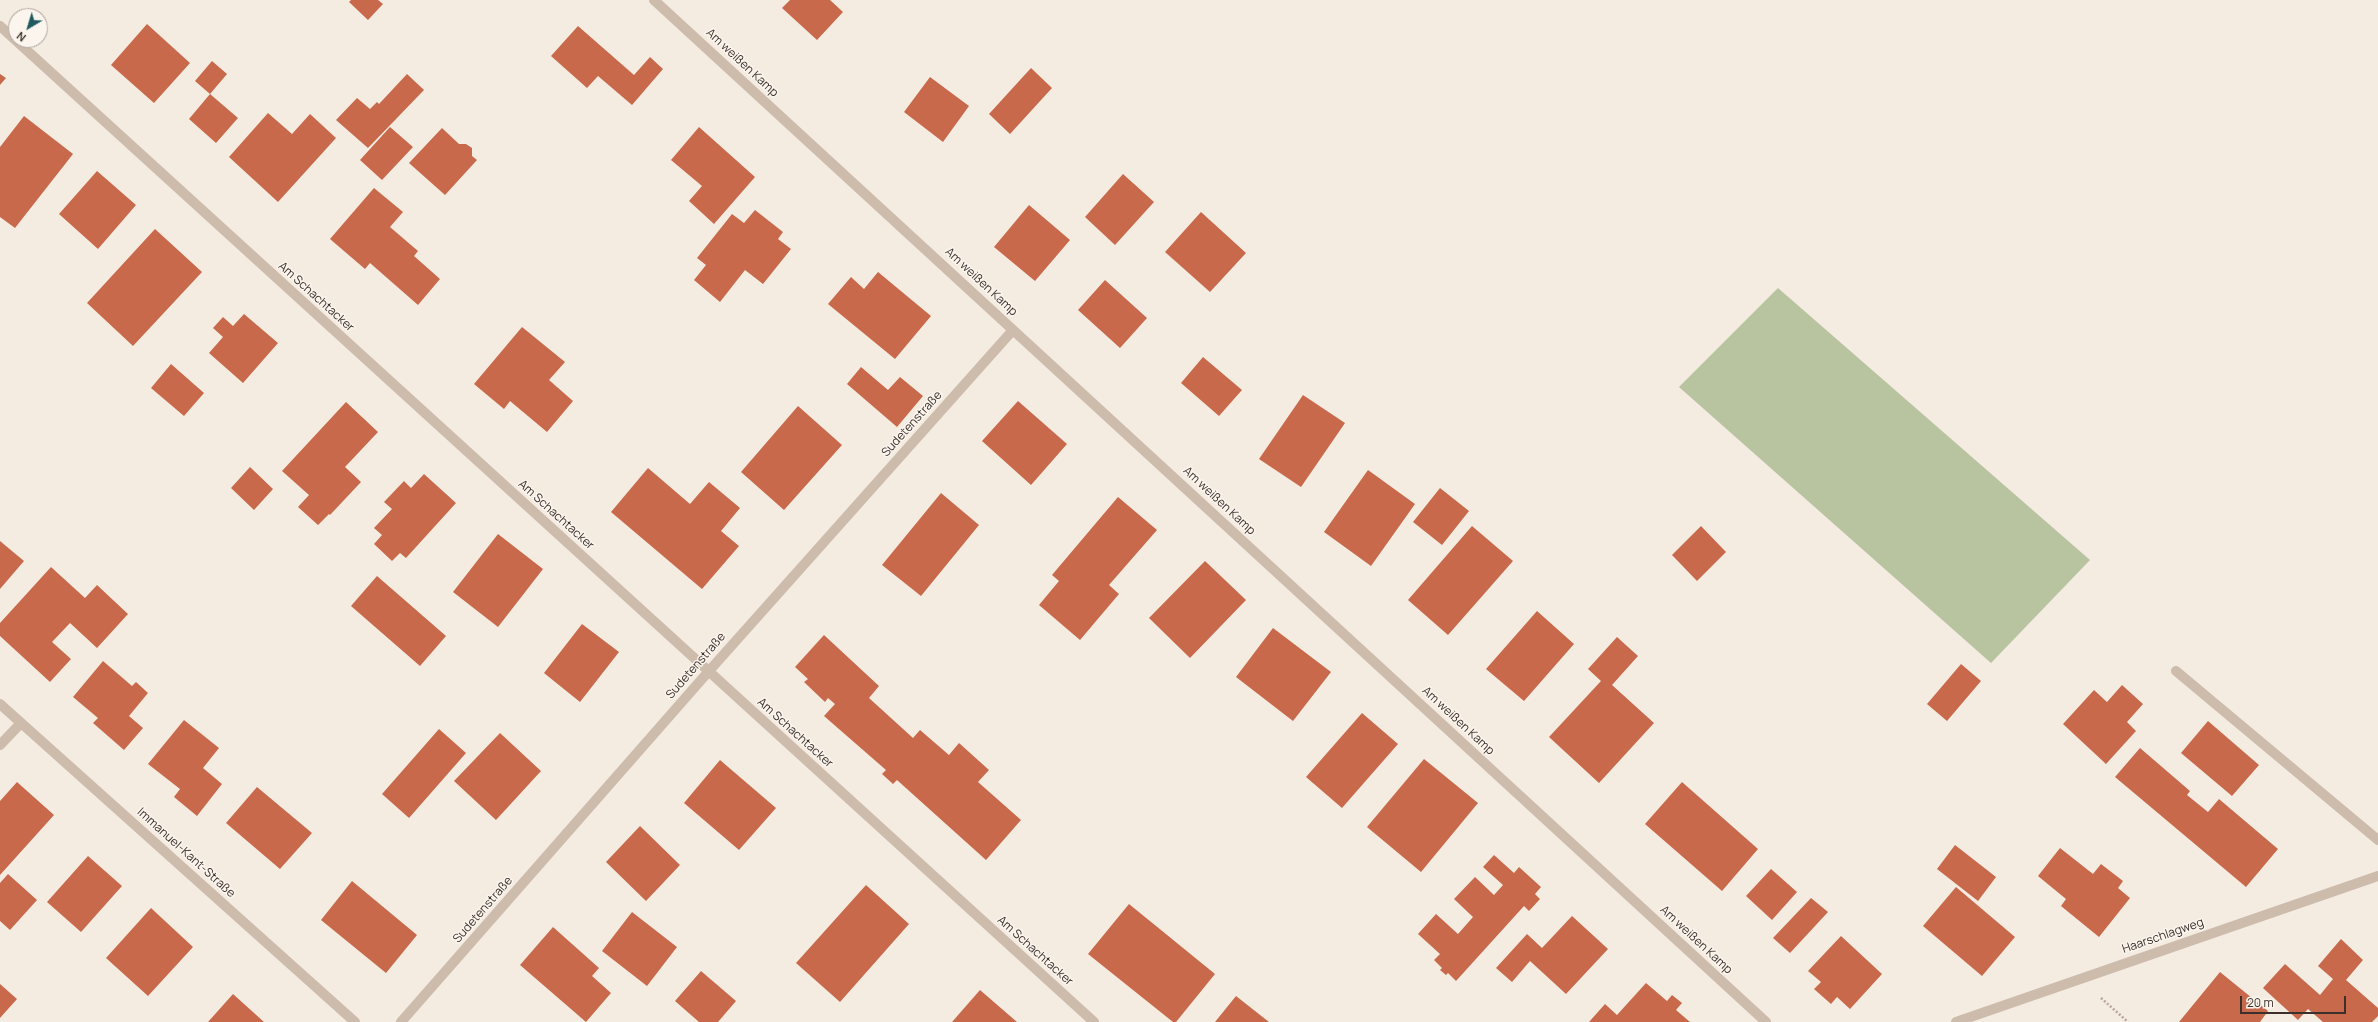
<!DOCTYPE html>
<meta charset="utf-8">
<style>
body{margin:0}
#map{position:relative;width:2378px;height:1022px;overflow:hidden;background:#f4ebe1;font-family:Manrope,sans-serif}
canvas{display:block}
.north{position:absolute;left:8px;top:8px;width:40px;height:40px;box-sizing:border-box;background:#fbf5ee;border:1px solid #aea6a0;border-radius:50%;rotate:218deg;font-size:11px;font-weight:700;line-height:16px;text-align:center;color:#3b302b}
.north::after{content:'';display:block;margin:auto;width:14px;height:18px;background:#1f5a5e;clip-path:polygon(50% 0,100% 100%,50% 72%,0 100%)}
.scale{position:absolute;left:2240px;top:996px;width:106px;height:18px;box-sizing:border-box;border:2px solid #3b302b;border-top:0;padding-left:5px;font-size:12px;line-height:14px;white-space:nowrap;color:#3b302b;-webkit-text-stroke:3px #fbf5ee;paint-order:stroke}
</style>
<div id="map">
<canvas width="2378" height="1022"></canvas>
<div class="north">N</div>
<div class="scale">20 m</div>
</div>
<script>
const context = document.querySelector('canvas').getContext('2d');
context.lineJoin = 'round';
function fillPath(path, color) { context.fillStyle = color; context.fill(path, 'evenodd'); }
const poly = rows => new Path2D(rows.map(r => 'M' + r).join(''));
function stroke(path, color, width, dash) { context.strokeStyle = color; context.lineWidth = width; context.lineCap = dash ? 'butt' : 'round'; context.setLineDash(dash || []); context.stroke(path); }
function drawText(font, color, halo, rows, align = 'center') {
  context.font = font + ' Manrope,sans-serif'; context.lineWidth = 3; context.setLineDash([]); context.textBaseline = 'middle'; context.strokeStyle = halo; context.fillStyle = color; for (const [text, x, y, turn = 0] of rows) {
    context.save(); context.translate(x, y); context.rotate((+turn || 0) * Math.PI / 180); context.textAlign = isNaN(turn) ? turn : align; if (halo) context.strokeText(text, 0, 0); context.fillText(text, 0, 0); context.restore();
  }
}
const green = poly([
 [1778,288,2090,560,1991,663,1679,387]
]);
const building = poly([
 [351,0,378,0,383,4,368,20,349,2],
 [790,0,830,0,843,12,817,40,782,8],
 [147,24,190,63,154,103,111,65],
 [578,26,634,75,650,57,663,69,632,105,598,76,587,88,551,56],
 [212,61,227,74,210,94,195,81],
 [1031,68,1052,88,1010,134,989,114],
 [0,74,6,78,0,85],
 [407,74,424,90,368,148,336,120,357,98,370,109,377,102,379,104],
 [930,77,969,106,943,142,904,112],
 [210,94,238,118,216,143,189,119],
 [268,113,292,134,310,114,336,138,278,202,229,157],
 [24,116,73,154,15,228,0,217,0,147],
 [390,127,413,147,382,180,360,160],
 [699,127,755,177,714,224,689,201,702,186,671,160],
 [442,128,459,144,466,144,472,148,472,156,477,160,445,195,409,163],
 [97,171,136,205,98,249,59,214],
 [1123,174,1154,202,1115,245,1085,217],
 [374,188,403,212,390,227,418,251,414,256,440,279,418,305,370,263,365,269,330,239],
 [1029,205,1070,240,1035,281,994,247],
 [755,210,783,232,778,239,791,249,763,284,745,270,720,302,694,280,706,265,697,258,732,214,744,223],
 [1201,212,1246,253,1210,292,1165,252],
 [155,229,202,272,133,346,87,303],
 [878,272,931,316,895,359,828,304,851,277,864,289],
 [1105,280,1147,318,1120,348,1078,310],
 [244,314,278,343,243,383,209,353,223,337,213,328,223,317,233,326],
 [522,327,565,362,549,380,573,401,547,432,510,401,504,409,474,384],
 [1203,357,1242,390,1219,416,1181,383],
 [171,364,204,393,184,416,151,388],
 [861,367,888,390,900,377,923,396,897,427,847,384],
 [1303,395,1345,423,1301,487,1259,459],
 [1018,401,1067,444,1031,485,982,441],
 [346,402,378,432,345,467,361,482,330,515,329,514,318,525,298,507,309,495,282,471],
 [798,406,842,445,784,510,741,472],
 [250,467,273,489,254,510,231,488],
 [648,468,690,504,709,482,740,508,721,531,739,546,702,589,611,512],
 [1368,470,1415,504,1371,566,1324,532],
 [424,474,456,503,406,558,400,553,392,561,374,544,382,535,374,528,392,509,384,502,404,481,411,488],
 [1440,488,1469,511,1442,545,1413,522],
 [941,493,979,525,921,596,882,565],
 [1118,497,1157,530,1109,585,1119,594,1080,640,1039,605,1059,581,1052,575],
 [1472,526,1513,561,1448,635,1408,600],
 [1701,526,1726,552,1697,581,1672,555],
 [498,534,543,569,498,627,453,592],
 [0,541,24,561,0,589],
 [1205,561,1246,600,1190,658,1149,618],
 [51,567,85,598,97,585,128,614,97,648,70,623,52,642,71,659,50,682,0,636,0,623],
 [377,576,446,636,420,666,351,606],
 [1537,611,1574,644,1524,701,1486,669],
 [582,624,619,652,580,702,544,673],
 [1273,628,1331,672,1293,721,1236,677],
 [824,635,879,686,869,698,913,738,920,730,949,755,959,743,989,770,978,782,1021,820,986,860,897,780,893,784,882,774,886,770,824,716,835,704,828,698,825,702,804,682,808,679,795,667],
 [1617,637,1638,656,1612,685,1654,723,1599,783,1549,737,1601,681,1588,669],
 [103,661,132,686,136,682,148,693,129,716,143,728,124,750,93,723,98,718,73,697],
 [1961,664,1981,681,1947,721,1927,704],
 [2122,685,2143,704,2127,722,2136,731,2106,764,2063,724,2094,690,2107,702],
 [1362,713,1398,744,1342,808,1306,777],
 [184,720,219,748,203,768,222,784,197,816,174,797,180,789,148,764],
 [2208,721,2259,765,2232,796,2181,753],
 [439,729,466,753,409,818,382,794],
 [500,733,541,771,496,820,454,781],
 [2140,748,2190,791,2187,795,2208,812,2219,799,2278,849,2246,887,2115,777],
 [1424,759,1478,803,1421,872,1367,827],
 [720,760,776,808,739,850,684,803],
 [17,782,54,815,0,875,0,801],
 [1682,782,1758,849,1722,891,1645,824],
 [257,787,312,833,280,869,226,823],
 [640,826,680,865,646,901,606,862],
 [1955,845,1996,877,1978,901,1937,869],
 [2060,848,2093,874,2101,864,2123,881,2118,888,2130,898,2099,937,2061,906,2066,899,2038,876],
 [1494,855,1514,873,1519,867,1541,887,1535,894,1540,899,1529,911,1524,906,1456,981,1448,973,1446,975,1440,970,1442,968,1434,960,1440,954,1418,934,1436,914,1458,934,1473,917,1454,899,1475,877,1494,895,1503,885,1483,867],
 [88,856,122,886,81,932,47,902],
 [1771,869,1797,892,1772,920,1746,896],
 [8,874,37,900,10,930,0,921,0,883],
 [352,881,417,935,386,973,321,920],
 [866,885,909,924,840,1002,796,963],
 [1956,887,2015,937,1982,976,1923,926],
 [1811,898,1828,912,1790,953,1773,938],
 [1129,904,1215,974,1176,1022,1173,1022,1088,954],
 [151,908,193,947,148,996,106,958],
 [632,912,677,947,647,986,602,951],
 [1572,916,1608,949,1566,994,1530,961,1512,982,1496,968,1527,934,1542,948],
 [553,927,599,968,592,976,611,993,586,1022,520,965],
 [1841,936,1882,974,1850,1009,1837,997,1831,1004,1814,989,1821,982,1808,971],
 [2341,939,2363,960,2346,980,2378,1008,2378,1016,2372,1022,2323,1022,2308,1009,2298,1020,2263,988,2285,964,2320,995,2333,979,2318,966],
 [701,971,736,1001,718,1022,699,1022,675,1001],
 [2220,972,2268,1011,2260,1022,2179,1022],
 [1646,983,1667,1001,1672,995,1682,1003,1676,1010,1690,1022,1589,1022,1605,1004,1617,1015],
 [0,984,17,999,0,1018],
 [980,990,1017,1022,952,1022],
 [233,994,264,1022,208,1022],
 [1236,996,1269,1022,1215,1022]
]);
const path = poly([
 [2101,998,2128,1022]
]);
const lane = poly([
 [2176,671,2378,840]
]);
const street = poly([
 [654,0,1766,1022],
 [0,26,1094,1022],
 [0,704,355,1022],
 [0,745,21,723],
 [401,1022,709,671,1013,330],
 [1956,1022,2378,876]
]);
const streetNames = [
 ["Am weißen Kamp",742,63,43],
 ["Am weißen Kamp",981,282,43],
 ["Am Schachtacker",316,297,42],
 ["Sudetenstraße",912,424,-48],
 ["Am weißen Kamp",1219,501,43],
 ["Am Schachtacker",556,515,42],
 ["Sudetenstraße",696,666,-49],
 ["Am weißen Kamp",1458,721,43],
 ["Am Schachtacker",795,733,42],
 ["Immanuel-Kant-Straße",186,853,42],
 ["Sudetenstraße",483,910,-49],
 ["Haarschlagweg",2163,936,-19],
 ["Am weißen Kamp",1696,940,43],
 ["Am Schachtacker",1035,951,42]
];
fillPath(green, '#b8c4a0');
fillPath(building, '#c8694b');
stroke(path, '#b9a596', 2.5, [2, 2]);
stroke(lane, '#cdbbac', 10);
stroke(street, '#cdbbac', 10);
drawText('12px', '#3b302b', '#fbf5ee', streetNames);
</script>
